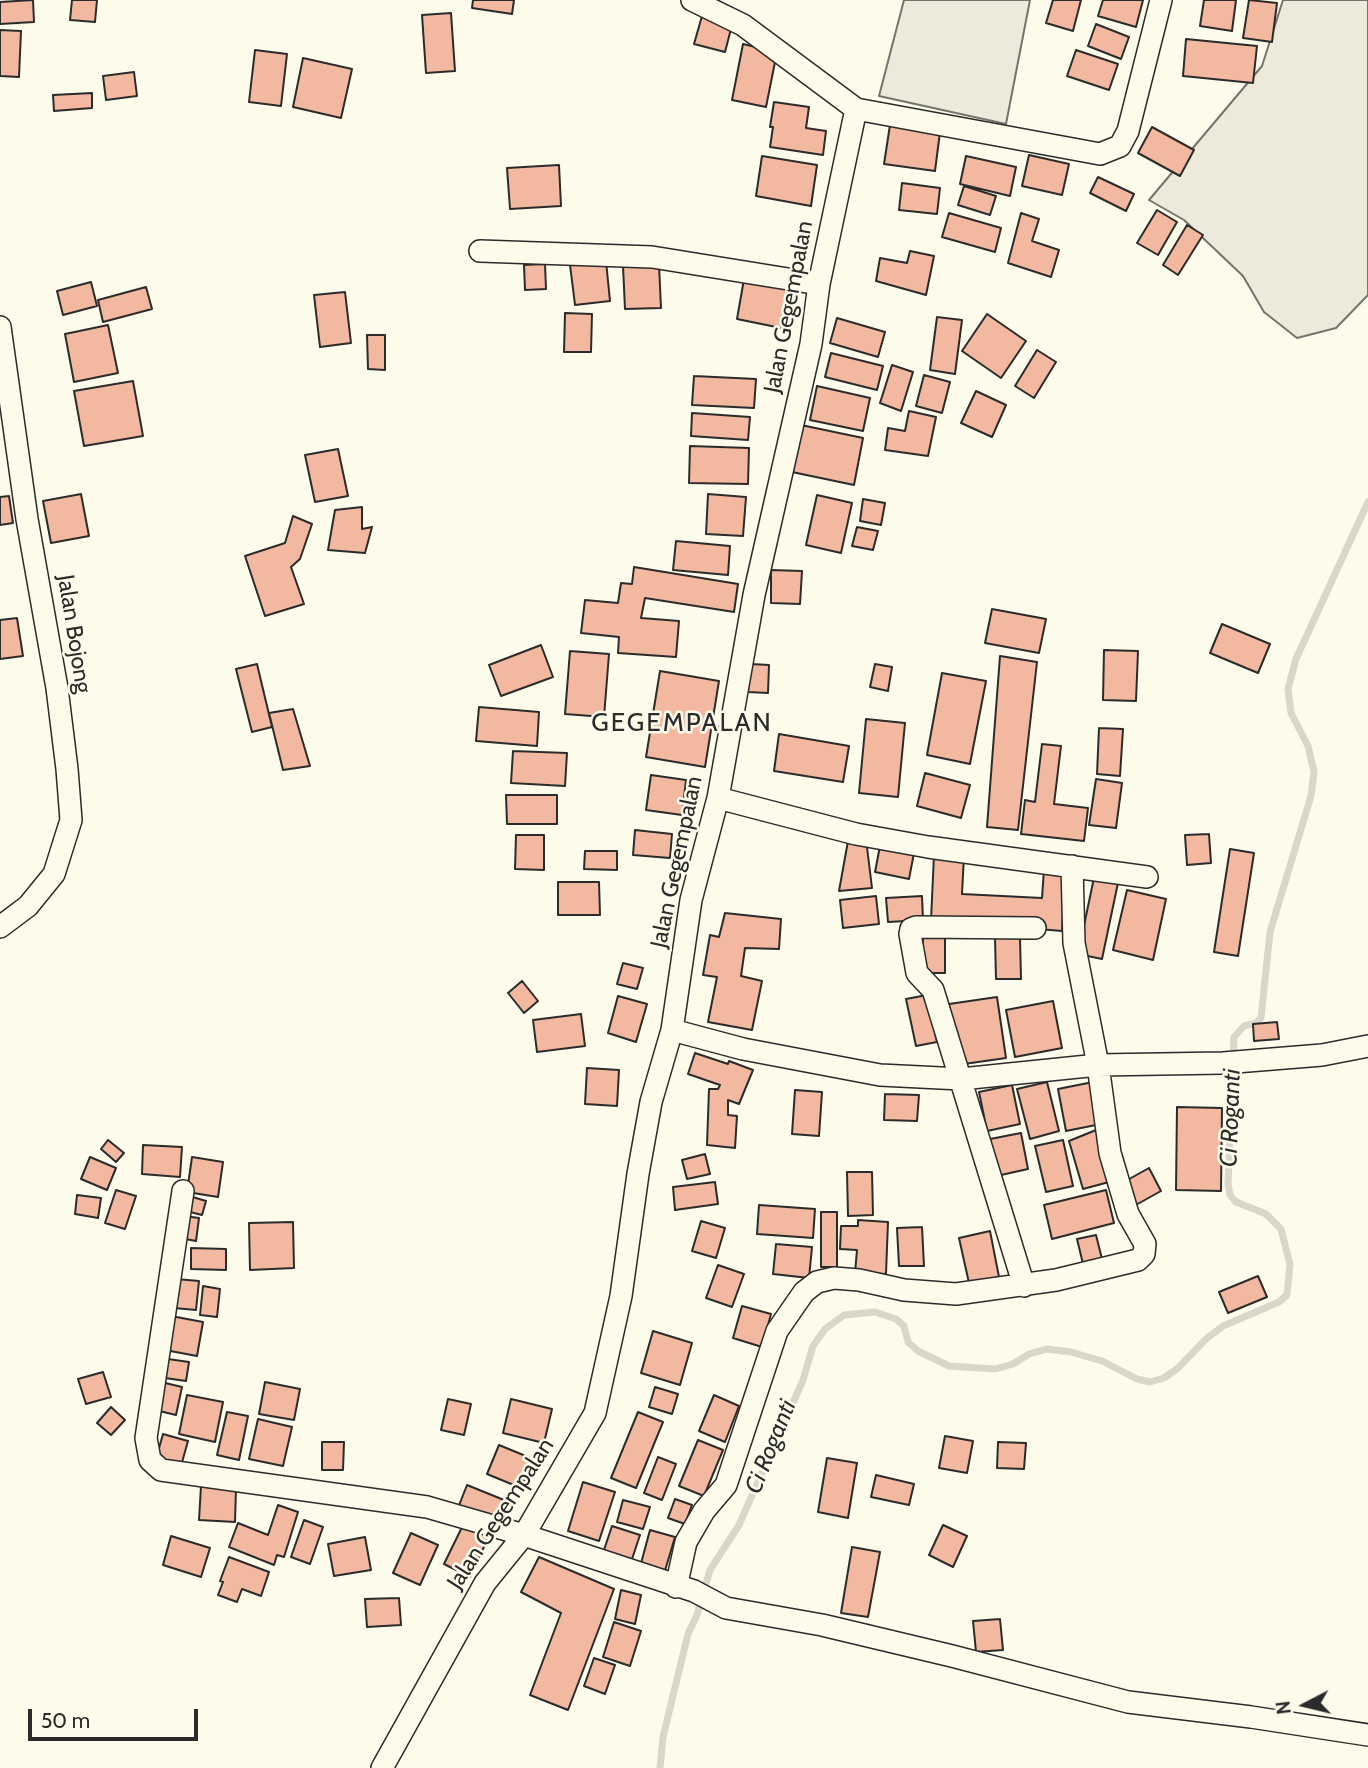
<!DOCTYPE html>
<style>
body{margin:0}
#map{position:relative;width:1368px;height:1768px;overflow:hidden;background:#fdfbea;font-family:Cabin,sans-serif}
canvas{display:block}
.north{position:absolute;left:1270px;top:1670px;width:70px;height:70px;-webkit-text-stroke:5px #fdfbea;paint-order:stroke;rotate:263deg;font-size:19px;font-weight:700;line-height:28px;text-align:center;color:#2b2b2b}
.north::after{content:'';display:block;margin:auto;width:24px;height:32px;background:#2b2b2b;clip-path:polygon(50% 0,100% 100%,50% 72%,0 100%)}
.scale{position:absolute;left:28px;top:1709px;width:170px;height:32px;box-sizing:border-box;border:4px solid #2b2b2b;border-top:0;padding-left:9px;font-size:21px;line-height:24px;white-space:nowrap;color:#2b2b2b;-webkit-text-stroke:5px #fdfbea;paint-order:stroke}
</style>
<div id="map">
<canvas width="1368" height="1768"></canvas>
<div class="north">N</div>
<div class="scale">50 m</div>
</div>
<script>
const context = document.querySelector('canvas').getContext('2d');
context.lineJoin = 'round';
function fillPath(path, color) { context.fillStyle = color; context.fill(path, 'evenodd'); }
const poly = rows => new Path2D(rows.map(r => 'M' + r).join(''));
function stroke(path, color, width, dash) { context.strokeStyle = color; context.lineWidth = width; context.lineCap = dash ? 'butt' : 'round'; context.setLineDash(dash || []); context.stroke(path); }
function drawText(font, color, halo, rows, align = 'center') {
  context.font = font + ' Cabin,sans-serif'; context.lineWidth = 5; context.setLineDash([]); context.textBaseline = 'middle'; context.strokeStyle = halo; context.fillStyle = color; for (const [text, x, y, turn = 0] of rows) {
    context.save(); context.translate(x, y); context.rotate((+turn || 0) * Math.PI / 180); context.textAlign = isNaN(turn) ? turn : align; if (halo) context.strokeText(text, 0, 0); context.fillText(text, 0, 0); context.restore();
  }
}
const green = poly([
 [904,0,1030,0,1006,124,879,96,904,0],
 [1283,0,1368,0,1368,295,1336,328,1297,338,1264,312,1243,276,1184,220,1149,200,1262,66,1283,0]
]);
const stream = poly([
 [660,1768,663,1737,688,1634,697,1615,710,1570,739,1525,803,1380,813,1346,825,1329,844,1315,875,1312,896,1319,904,1326,908,1342,918,1351,949,1366,995,1369,1013,1364,1029,1354,1047,1349,1071,1352,1102,1361,1137,1379,1150,1382,1164,1378,1177,1369,1206,1339,1223,1326,1279,1302,1287,1295,1290,1264,1281,1229,1266,1214,1236,1202,1230,1195,1228,1184,1234,1037,1244,1026,1256,1023,1261,1018,1270,932,1311,796,1314,772,1308,746,1291,713,1288,689,1296,659,1368,502]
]);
const building = poly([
 [33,0,34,22,0,24,0,2,33,0],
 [72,0,97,0,95,22,70,20,72,0],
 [473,0,514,0,512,14,472,8,473,0],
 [1053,0,1081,0,1073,31,1046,23,1053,0],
 [1103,0,1143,0,1136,27,1098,16,1103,0],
 [1204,0,1236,0,1232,31,1200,26,1204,0],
 [1249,0,1277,3,1272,42,1243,38,1249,0],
 [451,13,455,71,426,73,422,15,451,13],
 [702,16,732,25,725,52,694,44,702,16],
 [1096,24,1129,37,1121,59,1088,46,1096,24],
 [0,30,21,31,19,77,0,76,0,30],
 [1186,39,1257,46,1253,83,1183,76,1186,39],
 [743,44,777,52,766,107,732,100,743,44],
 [255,50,287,54,281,106,249,102,255,50],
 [1076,50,1118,64,1109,90,1067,76,1076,50],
 [303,58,352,69,341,118,293,107,303,58],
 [134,72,137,96,106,100,103,76,134,72],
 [92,93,92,108,54,111,53,95,92,93],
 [774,102,809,107,806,128,826,131,823,155,770,147,773,127,770,127,774,102],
 [890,125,940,132,935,171,884,164,890,125],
 [1152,127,1194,150,1180,176,1138,153,1152,127],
 [1029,155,1069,164,1062,195,1022,186,1029,155],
 [762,156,817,165,811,206,756,196,762,156],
 [966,156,1016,167,1010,196,960,184,966,156],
 [559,165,561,206,510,209,507,168,559,165],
 [1098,177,1134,194,1126,211,1090,193,1098,177],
 [902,183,940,188,937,214,899,210,902,183],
 [964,186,996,196,990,215,958,205,964,186],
 [1157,210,1177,222,1158,255,1137,243,1157,210],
 [949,213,1001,228,995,252,942,237,949,213],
 [1021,213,1039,219,1032,241,1059,250,1051,277,1008,263,1021,213],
 [1187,225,1203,235,1178,275,1163,265,1187,225],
 [910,251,934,256,926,295,876,281,880,258,907,263,910,251],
 [606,261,610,301,575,305,570,265,606,261],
 [545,264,546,289,525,290,524,265,545,264],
 [659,265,661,308,625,309,623,266,659,265],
 [744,279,794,289,786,329,737,319,744,279],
 [91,282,97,306,63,315,57,291,91,282],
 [146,287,152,309,103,322,98,300,146,287],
 [345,292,351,343,320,347,314,295,345,292],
 [565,313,592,314,591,352,564,352,565,313],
 [987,314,1026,341,1001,378,962,351,987,314],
 [937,317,962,320,955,374,930,370,937,317],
 [837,318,885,332,878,357,830,343,837,318],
 [108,325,118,373,74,382,65,334,108,325],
 [367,335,385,335,385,370,368,369,367,335],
 [1037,350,1056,362,1034,398,1015,386,1037,350],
 [831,353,883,366,877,390,825,377,831,353],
 [892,365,913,372,901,411,880,403,892,365],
 [924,375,950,382,942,413,916,406,924,375],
 [694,376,756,379,754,408,692,405,694,376],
 [133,381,143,436,84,446,74,391,133,381],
 [817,386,870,398,863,431,810,420,817,386],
 [976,391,1006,405,992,437,961,423,976,391],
 [909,411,936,417,928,456,885,450,888,428,905,431,909,411],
 [692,413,750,417,748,440,691,436,692,413],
 [801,425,863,438,854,485,792,472,801,425],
 [690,446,749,448,748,484,689,483,690,446],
 [338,449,348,496,315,502,305,455,338,449],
 [81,494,89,536,51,543,43,501,81,494],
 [708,494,746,497,743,536,706,534,708,494],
 [817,495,852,503,841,553,806,545,817,495],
 [9,496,13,523,0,525,0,497,9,496],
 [863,499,885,503,881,525,860,521,863,499],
 [362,507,362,529,372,527,365,553,328,550,335,510,362,507],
 [293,516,312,524,300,559,291,567,304,604,265,616,245,556,285,543,293,516],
 [857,527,878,531,873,550,852,546,857,527],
 [676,541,730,546,728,575,673,570,676,541],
 [634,567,738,584,734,612,645,598,641,618,679,621,676,657,618,653,619,637,581,633,585,600,618,603,621,583,632,584,634,567],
 [771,570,802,571,800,604,771,603,771,570],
 [992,609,1046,619,1039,653,985,643,992,609],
 [17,618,23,656,0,659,0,620,17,618],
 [1222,624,1270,644,1258,673,1210,653,1222,624],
 [541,645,553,677,501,696,489,665,541,645],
 [1104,650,1138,651,1136,701,1103,700,1104,650],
 [570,651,609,654,604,717,565,714,570,651],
 [1000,656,1037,662,1018,830,987,827,1000,656],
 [257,664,272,727,252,732,236,669,257,664],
 [751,664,769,665,768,693,748,692,751,664],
 [875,664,892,667,888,691,870,687,875,664],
 [660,671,719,681,705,767,646,757,660,671],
 [942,673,986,681,970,764,927,755,942,673],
 [479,707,539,712,537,746,476,741,479,707],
 [293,709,310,766,283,770,269,713,293,709],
 [866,719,905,723,898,797,859,793,866,719],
 [1099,728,1123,729,1120,776,1097,774,1099,728],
 [779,734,849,746,843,782,774,771,779,734],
 [1042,744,1061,746,1054,804,1088,808,1084,841,1021,834,1025,800,1035,802,1042,744],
 [513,751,567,753,565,786,511,783,513,751],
 [925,773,970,785,961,818,917,806,925,773],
 [651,775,686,780,682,815,646,810,651,775],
 [1096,779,1122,783,1116,828,1089,825,1096,779],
 [506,795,557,795,557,824,507,824,506,795],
 [635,830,672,834,670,858,633,855,635,830],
 [1209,834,1211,863,1187,865,1185,835,1209,834],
 [516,835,544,835,544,870,515,869,516,835],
 [866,839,872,888,839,891,848,841,866,839],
 [880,846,914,853,909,879,875,872,880,846],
 [1230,849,1254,853,1238,956,1214,952,1230,849],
 [585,851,617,851,617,870,584,869,585,851],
 [934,855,964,856,962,894,1042,898,1044,869,1065,870,1062,931,931,920,934,855],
 [1095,873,1119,878,1102,959,1078,954,1095,873],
 [558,882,599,882,600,915,558,915,558,882],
 [1127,890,1166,899,1153,960,1113,950,1127,890],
 [876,896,879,924,843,928,840,900,876,896],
 [922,896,923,920,888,922,886,898,922,896],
 [725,913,781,919,779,949,745,948,741,976,762,981,752,1030,708,1022,717,977,703,975,710,935,719,937,725,913],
 [923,937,945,938,945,973,922,973,923,937],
 [995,938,1020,938,1021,979,996,979,995,938],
 [623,963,643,968,637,989,617,984,623,963],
 [522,981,538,1001,524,1013,508,993,522,981],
 [927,995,937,1042,916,1046,906,999,927,995],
 [618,996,647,1004,636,1042,608,1033,618,996],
 [997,997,1006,1058,957,1065,949,1004,997,997],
 [1053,1001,1062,1048,1015,1057,1006,1010,1053,1001],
 [581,1014,585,1046,537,1052,533,1020,581,1014],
 [1277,1022,1279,1039,1254,1041,1253,1024,1277,1022],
 [695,1053,728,1064,729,1061,753,1070,739,1104,728,1100,728,1115,737,1116,735,1148,707,1145,709,1089,718,1089,720,1085,688,1074,695,1053],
 [587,1068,619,1070,617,1106,585,1104,587,1068],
 [1047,1082,1059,1131,1030,1139,1017,1089,1047,1082],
 [1093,1082,1101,1124,1066,1131,1058,1089,1093,1082],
 [1012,1085,1020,1124,987,1131,979,1092,1012,1085],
 [795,1090,822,1092,819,1136,792,1134,795,1090],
 [885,1094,919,1095,917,1121,884,1120,885,1094],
 [1177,1107,1222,1108,1221,1191,1176,1190,1177,1107],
 [1096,1130,1109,1182,1083,1189,1069,1141,1096,1130],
 [1021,1133,1028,1169,992,1177,985,1140,1021,1133],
 [108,1140,124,1153,116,1162,101,1149,108,1140],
 [1063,1140,1073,1186,1046,1192,1035,1146,1063,1140],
 [143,1145,182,1147,180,1177,142,1174,143,1145],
 [705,1154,710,1174,687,1179,682,1160,705,1154],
 [90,1157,116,1168,107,1190,81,1179,90,1157],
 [192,1157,223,1162,218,1197,187,1192,192,1157],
 [1149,1168,1161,1191,1134,1206,1122,1183,1149,1168],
 [847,1172,872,1172,873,1215,848,1216,847,1172],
 [715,1182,718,1204,675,1210,673,1187,715,1182],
 [116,1190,136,1196,125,1229,105,1223,116,1190],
 [1106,1190,1114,1223,1052,1239,1044,1205,1106,1190],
 [77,1195,101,1198,98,1218,75,1214,77,1195],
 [186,1195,206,1201,202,1215,182,1210,186,1195],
 [759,1205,815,1209,813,1238,757,1234,759,1205],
 [821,1212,837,1212,837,1267,821,1267,821,1212],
 [184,1216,199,1218,196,1241,180,1238,184,1216],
 [858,1220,888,1222,886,1274,855,1273,857,1250,840,1249,841,1226,858,1226,858,1220],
 [701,1221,725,1228,716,1258,692,1251,701,1221],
 [293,1222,294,1268,250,1270,249,1223,293,1222],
 [922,1227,924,1266,899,1266,897,1228,922,1227],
 [990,1231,999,1277,969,1283,959,1238,990,1231],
 [1096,1235,1103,1263,1084,1268,1077,1239,1096,1235],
 [776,1244,812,1247,809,1278,773,1274,776,1244],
 [191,1248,226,1249,226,1270,191,1269,191,1248],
 [718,1265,744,1274,732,1307,706,1298,718,1265],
 [1258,1276,1267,1297,1228,1313,1219,1292,1258,1276],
 [176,1279,199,1281,196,1310,174,1308,176,1279],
 [203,1286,220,1289,217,1317,200,1315,203,1286],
 [742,1306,771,1314,762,1347,733,1338,742,1306],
 [171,1316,203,1322,197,1356,165,1350,171,1316],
 [653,1331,692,1343,680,1385,641,1373,653,1331],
 [161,1358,189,1362,186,1381,158,1377,161,1358],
 [103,1372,111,1397,86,1404,78,1379,103,1372],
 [161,1382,182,1387,176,1415,155,1410,161,1382],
 [265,1382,300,1389,294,1420,259,1414,265,1382],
 [655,1387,678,1394,672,1414,649,1407,655,1387],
 [187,1395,223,1402,215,1442,179,1434,187,1395],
 [714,1395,739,1406,725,1442,699,1431,714,1395],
 [448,1399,471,1404,464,1435,441,1430,448,1399],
 [511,1399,552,1409,544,1443,503,1433,511,1399],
 [111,1407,125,1420,111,1435,97,1423,111,1407],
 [227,1412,248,1416,239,1460,217,1455,227,1412],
 [638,1412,663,1422,636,1488,611,1478,638,1412],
 [258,1419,292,1427,283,1466,249,1459,258,1419],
 [163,1434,188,1441,181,1466,156,1459,163,1434],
 [945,1436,973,1441,967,1473,939,1468,945,1436],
 [698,1440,723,1450,704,1496,679,1486,698,1440],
 [322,1442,344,1442,343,1470,322,1470,322,1442],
 [998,1442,1026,1443,1024,1469,997,1468,998,1442],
 [499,1445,533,1459,521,1488,487,1474,499,1445],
 [658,1457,676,1464,662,1500,644,1493,658,1457],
 [827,1458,857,1463,848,1518,818,1512,827,1458],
 [876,1475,914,1484,909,1505,871,1497,876,1475],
 [583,1482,615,1492,599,1541,568,1531,583,1482],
 [467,1485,504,1500,495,1523,458,1508,467,1485],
 [201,1486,236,1489,235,1522,199,1520,201,1486],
 [675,1499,692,1505,685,1524,668,1518,675,1499],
 [623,1500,650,1507,643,1529,617,1522,623,1500],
 [278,1505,298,1512,284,1557,277,1555,274,1565,229,1547,238,1523,268,1535,278,1505],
 [304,1520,323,1527,310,1564,291,1557,304,1520],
 [464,1523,489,1536,470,1577,444,1564,464,1523],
 [943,1525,967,1536,953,1567,929,1555,943,1525],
 [612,1526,640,1535,631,1562,603,1553,612,1526],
 [650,1530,675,1537,664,1574,640,1567,650,1530],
 [411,1533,438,1545,420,1585,393,1573,411,1533],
 [171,1536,210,1548,201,1577,163,1565,171,1536],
 [365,1537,371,1570,334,1576,328,1544,365,1537],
 [852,1547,880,1552,868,1617,841,1613,852,1547],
 [229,1557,269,1572,261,1596,242,1589,237,1602,218,1595,223,1582,220,1581,229,1557],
 [539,1557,614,1589,568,1710,530,1695,561,1613,521,1592,539,1557],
 [621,1590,641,1595,635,1624,615,1619,621,1590],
 [399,1598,401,1625,367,1627,365,1599,399,1598],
 [1000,1619,1003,1650,976,1652,973,1621,1000,1619],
 [614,1622,641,1631,630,1666,603,1657,614,1622],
 [594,1658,615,1665,605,1694,584,1686,594,1658]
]);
const street = poly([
 [692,0,743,25,856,109,1100,154,1120,146,1128,131,1161,0],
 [480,251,652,257,819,284],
 [0,327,27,519,57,688,67,769,71,820,54,874,28,906,0,927],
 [718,798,856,834,928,847,1147,877],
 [672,1030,743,1049,880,1075,961,1079,1098,1065,1223,1063,1322,1055,1368,1046],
 [183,1191,146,1438,150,1460,161,1470,427,1507,524,1535,694,1591,726,1608,822,1625,952,1656,1128,1702,1251,1717,1368,1735],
 [1024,1286,933,990,917,973,910,934,911,929,916,927,1035,928],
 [676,1587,686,1542,704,1511,726,1485,777,1331,804,1292,817,1282,834,1278,859,1280,904,1290,956,1294,1056,1280,1138,1260,1144,1254,1145,1244,1128,1214,1110,1153,1098,1065,1074,943,1072,866],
 [382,1768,485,1583,524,1535,595,1413,621,1296,638,1174,651,1102,672,1030,691,900,718,798,754,595,811,344,819,284,856,109]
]);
const streetNames = [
 ["Jalan Gegempalan",789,307,-79],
 ["Jalan Bojong",74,634,81],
 ["Jalan Gegempalan",677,862,-78],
 ["Jalan Gegempalan",501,1514,-57]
];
const waterNames = [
 ["Ci Roganti",1231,1118,-88],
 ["Ci Roganti",771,1447,-68]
];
const quarterNames = [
 ["GEGEMPALAN",682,723]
];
fillPath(green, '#ecebdb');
stroke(green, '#74746e', 2);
stroke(stream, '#d8d7c9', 7);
fillPath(building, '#f2b8a0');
stroke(building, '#2b2b2b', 2);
stroke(street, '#2b2b2b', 24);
stroke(street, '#fdfbea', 21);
drawText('23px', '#2b2b2b', '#fdfbea', streetNames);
drawText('italic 24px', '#2b2b2b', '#fdfbea', waterNames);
context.letterSpacing = '2px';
drawText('26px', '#2b2b2b', '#fdfbea', quarterNames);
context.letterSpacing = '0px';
</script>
